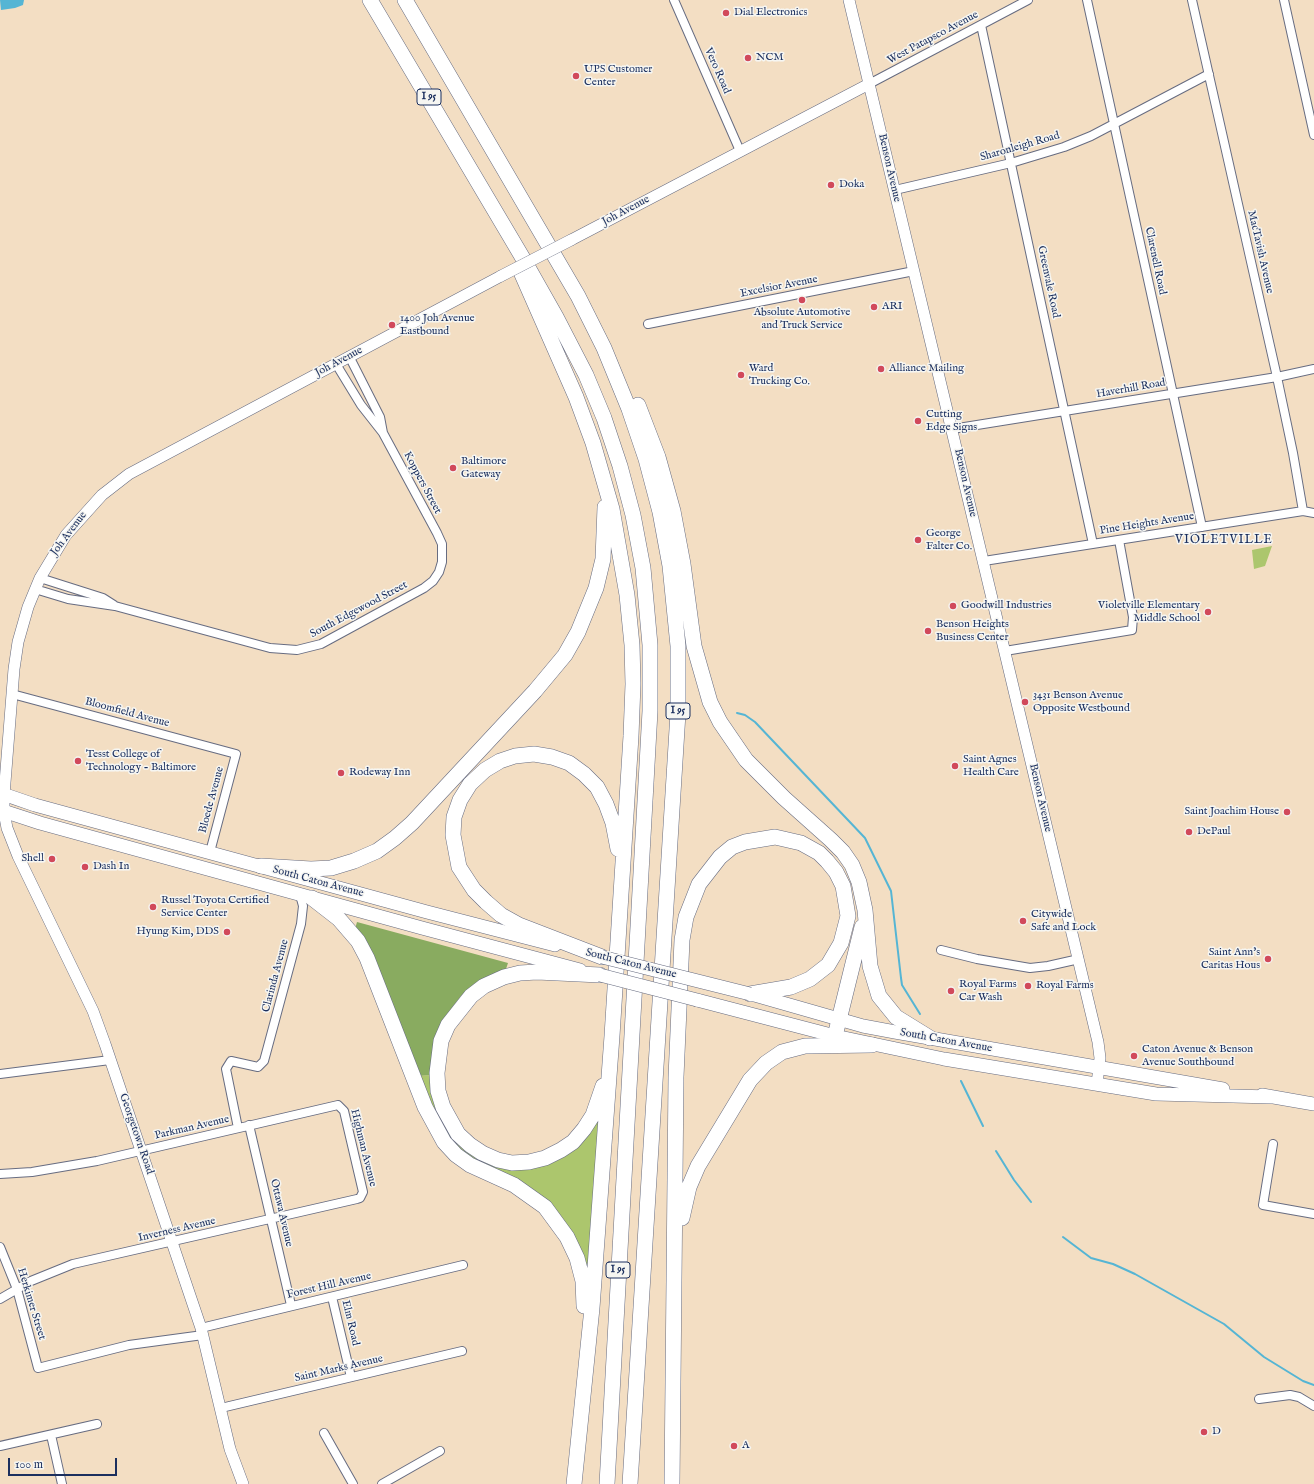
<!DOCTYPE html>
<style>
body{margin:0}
#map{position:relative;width:1314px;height:1484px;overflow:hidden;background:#f3dec3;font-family:"IM FELL English",serif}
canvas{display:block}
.scale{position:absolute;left:8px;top:1458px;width:109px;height:18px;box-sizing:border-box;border:2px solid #1b2f5e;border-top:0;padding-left:5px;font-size:12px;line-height:14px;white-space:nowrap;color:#1b2f5e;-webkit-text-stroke:3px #f6f6f2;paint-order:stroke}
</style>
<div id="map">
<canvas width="1314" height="1484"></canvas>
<div class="scale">100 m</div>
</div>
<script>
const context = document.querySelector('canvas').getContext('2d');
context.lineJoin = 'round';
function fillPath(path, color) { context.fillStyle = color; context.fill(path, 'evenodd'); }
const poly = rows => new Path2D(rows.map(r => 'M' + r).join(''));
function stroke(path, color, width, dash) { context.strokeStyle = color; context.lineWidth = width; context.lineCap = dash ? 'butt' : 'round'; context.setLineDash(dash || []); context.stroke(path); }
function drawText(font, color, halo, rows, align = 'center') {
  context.font = font + ' "IM FELL English",serif'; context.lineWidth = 3; context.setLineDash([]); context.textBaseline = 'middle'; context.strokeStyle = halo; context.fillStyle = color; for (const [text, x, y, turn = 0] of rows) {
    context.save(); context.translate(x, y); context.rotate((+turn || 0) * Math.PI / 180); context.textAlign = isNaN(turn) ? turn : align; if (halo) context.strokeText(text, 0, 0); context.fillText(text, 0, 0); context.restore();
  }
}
const green = poly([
 [1272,546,1265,566,1254,569,1252,550],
 [431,1075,451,1134,523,1169,601,1119,588,1275,565,1225,450,1142,418,1076]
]);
const forest = poly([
 [357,922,508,963,506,969,482,979,461,996,445,1017,431,1075,418,1076,355,929]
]);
const water = poly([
 [0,0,24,0,23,5,15,8,1,10]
]);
const stream = poly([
 [737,713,745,715,755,722,865,838,891,891,901,978,902,985,920,1014],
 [961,1081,983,1126],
 [996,1151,1014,1180,1031,1202],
 [1063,1237,1091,1258,1113,1264,1135,1274,1224,1324,1264,1357,1303,1381,1314,1385]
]);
const street = poly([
 [674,0,740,151],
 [1087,0,1202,527],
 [1192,0,1277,377,1293,453,1303,511],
 [1284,0,1314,135],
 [981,25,1093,544],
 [869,84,1028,0],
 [895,190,1011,163,1064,147,1091,136,1209,74],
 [648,324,914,271],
 [336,364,361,405,383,433,380,417,349,356],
 [952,429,1277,377,1314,369],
 [984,561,1303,511,1314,513],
 [40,578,103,598,114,605],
 [35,589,68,599,115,606,270,648,297,650,321,644,424,588,433,581,439,572,442,562,442,544,437,533,383,433],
 [1005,651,1132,630,1133,617,1119,540],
 [12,694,236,754,210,852],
 [941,950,977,959,1030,968,1048,966,1079,959],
 [0,1074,110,1060],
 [249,1125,291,1305],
 [238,1128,226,1069,231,1061,258,1067,264,1061,301,924,303,906,300,895],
 [1273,1144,1263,1205,1314,1214],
 [0,1174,32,1172,97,1161,338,1105,344,1111,363,1192,360,1198,357,1199,73,1264,31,1281,0,1299],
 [0,1247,17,1289,38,1368,129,1345,203,1335],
 [332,1297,351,1377],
 [201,1328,463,1265],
 [1259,1399,1290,1395,1299,1397,1314,1406],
 [221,1408,462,1351],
 [324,1433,353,1484],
 [51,1435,62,1484],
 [0,1446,97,1424],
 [382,1484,440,1451]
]);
const secondary = poly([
 [849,0,1098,1042,1100,1058,1097,1084],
 [571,240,869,84],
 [243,1484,230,1449,201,1328,105,1044,93,1011,18,856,7,828,4,812,4,795,14,669,18,642,28,607,40,578,66,535,102,495,129,474,501,276]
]);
const primary = poly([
 [0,793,35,805,427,912,555,945],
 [0,810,40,823,422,928,580,970],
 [751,994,863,1026,895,1032,1223,1089],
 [697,1000,835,1036,944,1059,1156,1094,1271,1097],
 [1262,1095,1314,1104]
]);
const highway = poly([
 [370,0,521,255,556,317,586,375,604,418,620,466,633,515,643,568,650,645,650,711,607,1484],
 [405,0,578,296,604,348,629,409,646,459,660,512,670,566,678,646,678,713,630,1484],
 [521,272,576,397,593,443,612,509,627,595,632,645,633,684,631,736,612,1036,592,1308,574,1484],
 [638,405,658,457,673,511,683,564,694,646,710,702,720,722,746,760,784,798,831,840,843,852,852,865,859,882,865,910,870,966,879,996,896,1017,930,1038],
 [261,866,311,869,331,868,354,861,377,851,395,838,412,823,535,691,565,655,578,632,596,588,603,559,605,507],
 [312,898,339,919,358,941,367,958,425,1107,444,1142,456,1155,470,1165,514,1185,545,1207,567,1237,577,1258,583,1281,584,1306],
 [602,957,519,925,501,915,486,902,474,890,459,867,453,835,454,817,460,800,470,784,485,770,500,761,515,756,534,754,552,757,569,763,584,774,597,787,606,804,613,823,618,849],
 [600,975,537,972,520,973,504,977,484,986,471,996,448,1025,441,1041,437,1073,438,1091,443,1107,458,1134,470,1145,482,1153,498,1160,512,1163,529,1162,545,1158,561,1150,573,1142,584,1129,593,1115,603,1086],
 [835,1036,862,927],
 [682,1218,689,1187,698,1166,750,1080,766,1063,782,1052,805,1046,872,1045],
 [672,1484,676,1077,682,940,686,917,699,884,720,857,732,847,745,842,775,837,801,843,819,853,827,861,836,872,843,886,848,916,841,943,828,965,810,979,791,987,750,994]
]);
const secondaryBridge = poly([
 [501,276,571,240]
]);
const primaryBridge = poly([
 [602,957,750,994],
 [600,975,697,1000]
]);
const markers = [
 [726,13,4,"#d1495b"],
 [748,58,4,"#d1495b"],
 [576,76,4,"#d1495b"],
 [831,185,4,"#d1495b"],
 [802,300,4,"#d1495b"],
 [874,307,4,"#d1495b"],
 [392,325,4,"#d1495b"],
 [881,369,4,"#d1495b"],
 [741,375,4,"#d1495b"],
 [918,421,4,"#d1495b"],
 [453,468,4,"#d1495b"],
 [918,540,4,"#d1495b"],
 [953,606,4,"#d1495b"],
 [1208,612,4,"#d1495b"],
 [928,631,4,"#d1495b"],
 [1025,702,4,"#d1495b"],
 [78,761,4,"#d1495b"],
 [955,766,4,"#d1495b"],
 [341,773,4,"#d1495b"],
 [1287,812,4,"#d1495b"],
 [1189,832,4,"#d1495b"],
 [52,859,4,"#d1495b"],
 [85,867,4,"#d1495b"],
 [153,907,4,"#d1495b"],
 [1023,921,4,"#d1495b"],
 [227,932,4,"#d1495b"],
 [1268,959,4,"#d1495b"],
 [1028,986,4,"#d1495b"],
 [951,991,4,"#d1495b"],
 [1134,1056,4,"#d1495b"],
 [1204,1432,4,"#d1495b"],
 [734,1446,4,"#d1495b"]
];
const shields = [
 [429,97,24],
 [678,711,24],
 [618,1270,24]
];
const shieldNames = [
 ["I 95",429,97],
 ["I 95",678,711],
 ["I 95",618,1270]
];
const poiNames = [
 ["Dial Electronics",734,13],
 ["NCM",756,58],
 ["UPS Customer",584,70],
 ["Center",584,83],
 ["Doka",839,185],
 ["ARI",882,307],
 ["Absolute Automotive",802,313,"center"],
 ["and Truck Service",802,326,"center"],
 ["1400 Joh Avenue",400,319],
 ["Eastbound",400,332],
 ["Ward",749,369],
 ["Trucking Co.",749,382],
 ["Alliance Mailing",889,369],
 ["Cutting",926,415],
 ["Edge Signs",926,428],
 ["Baltimore",461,462],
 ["Gateway",461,475],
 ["George",926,534],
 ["Falter Co.",926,547],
 ["Goodwill Industries",961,606],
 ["Violetville Elementary",1200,606,"right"],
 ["Middle School",1200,619,"right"],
 ["Benson Heights",936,625],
 ["Business Center",936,638],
 ["3431 Benson Avenue",1033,696],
 ["Opposite Westbound",1033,709],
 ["Tesst College of",86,755],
 ["Technology - Baltimore",86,768],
 ["Saint Agnes",963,760],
 ["Health Care",963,773],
 ["Rodeway Inn",349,773],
 ["Saint Joachim House",1279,812,"right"],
 ["DePaul",1197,832],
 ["Shell",44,859,"right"],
 ["Dash In",93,867],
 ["Russel Toyota Certified",161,901],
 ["Service Center",161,914],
 ["Citywide",1031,915],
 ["Safe and Lock",1031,928],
 ["Hyung Kim, DDS",219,932,"right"],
 ["Saint Ann's",1260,953,"right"],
 ["Caritas Hous",1260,966,"right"],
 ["Royal Farms",959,985],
 ["Car Wash",959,998],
 ["Royal Farms",1036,986],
 ["Caton Avenue & Benson",1142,1050],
 ["Avenue Southbound",1142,1063],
 ["D",1212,1432],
 ["A",742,1446]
];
const streetNames = [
 ["West Patapsco Avenue",933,38,-28],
 ["Vero Road",717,71,66],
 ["Sharonleigh Road",1020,147,-16],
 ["Benson Avenue",889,168,77],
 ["Joh Avenue",626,211,-28],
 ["MacTavish Avenue",1260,252,77],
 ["Clarenell Road",1155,261,78],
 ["Greenvale Road",1048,282,78],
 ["Excelsior Avenue",779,287,-11],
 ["Joh Avenue",339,362,-28],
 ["Haverhill Road",1131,389,-10],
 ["Koppers Street",422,483,62],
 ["Benson Avenue",965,483,77],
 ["Pine Heights Avenue",1147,524,-9],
 ["Joh Avenue",69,534,-53],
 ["South Edgewood Street",359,610,-28],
 ["Bloomfield Avenue",127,713,15],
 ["Benson Avenue",1040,798,77],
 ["Bloede Avenue",212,800,-75],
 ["South Caton Avenue",318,882,15],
 ["South Caton Avenue",631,964,14],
 ["Clarinda Avenue",276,976,-75],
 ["South Caton Avenue",946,1041,10],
 ["Parkman Avenue",192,1128,-13],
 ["Georgetown Road",136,1134,71],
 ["Highman Avenue",363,1148,76],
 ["Ottawa Avenue",281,1213,77],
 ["Inverness Avenue",177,1230,-13],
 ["Forest Hill Avenue",329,1286,-13],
 ["Herkimer Street",31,1304,73],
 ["Elm Road",350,1323,77],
 ["Saint Marks Avenue",339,1369,-13]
];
const neighbourhoodNames = [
 ["VIOLETVILLE",1224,541]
];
fillPath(green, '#acc66d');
fillPath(forest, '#89ab60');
fillPath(water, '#55b5d4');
stroke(stream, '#55b5d4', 2);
stroke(street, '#676c81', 10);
stroke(secondary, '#676c81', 12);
stroke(primary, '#676c81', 14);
stroke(highway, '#676c81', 16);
stroke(street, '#fff', 8);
stroke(secondary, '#fff', 11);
stroke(primary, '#fff', 13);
stroke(highway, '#fff', 15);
stroke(secondaryBridge, '#676c81', 12, []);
stroke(primaryBridge, '#676c81', 14, []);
stroke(secondaryBridge, '#fff', 11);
stroke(primaryBridge, '#fff', 13);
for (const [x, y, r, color] of markers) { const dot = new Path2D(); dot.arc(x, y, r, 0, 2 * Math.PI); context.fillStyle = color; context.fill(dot); stroke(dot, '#f6f6f2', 1.5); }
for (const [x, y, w] of shields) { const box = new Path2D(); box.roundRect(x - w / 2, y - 8, w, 16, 3); context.fillStyle = '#f6f6f2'; context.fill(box); stroke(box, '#1b2f5e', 1); }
drawText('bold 10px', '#1b2f5e', null, shieldNames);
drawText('11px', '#1b2f5e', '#f6f6f2', poiNames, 'left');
drawText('11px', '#1b2f5e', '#f6f6f2', streetNames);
context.letterSpacing = '1px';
drawText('12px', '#1b2f5e', '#f6f6f2', neighbourhoodNames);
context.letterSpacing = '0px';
</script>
